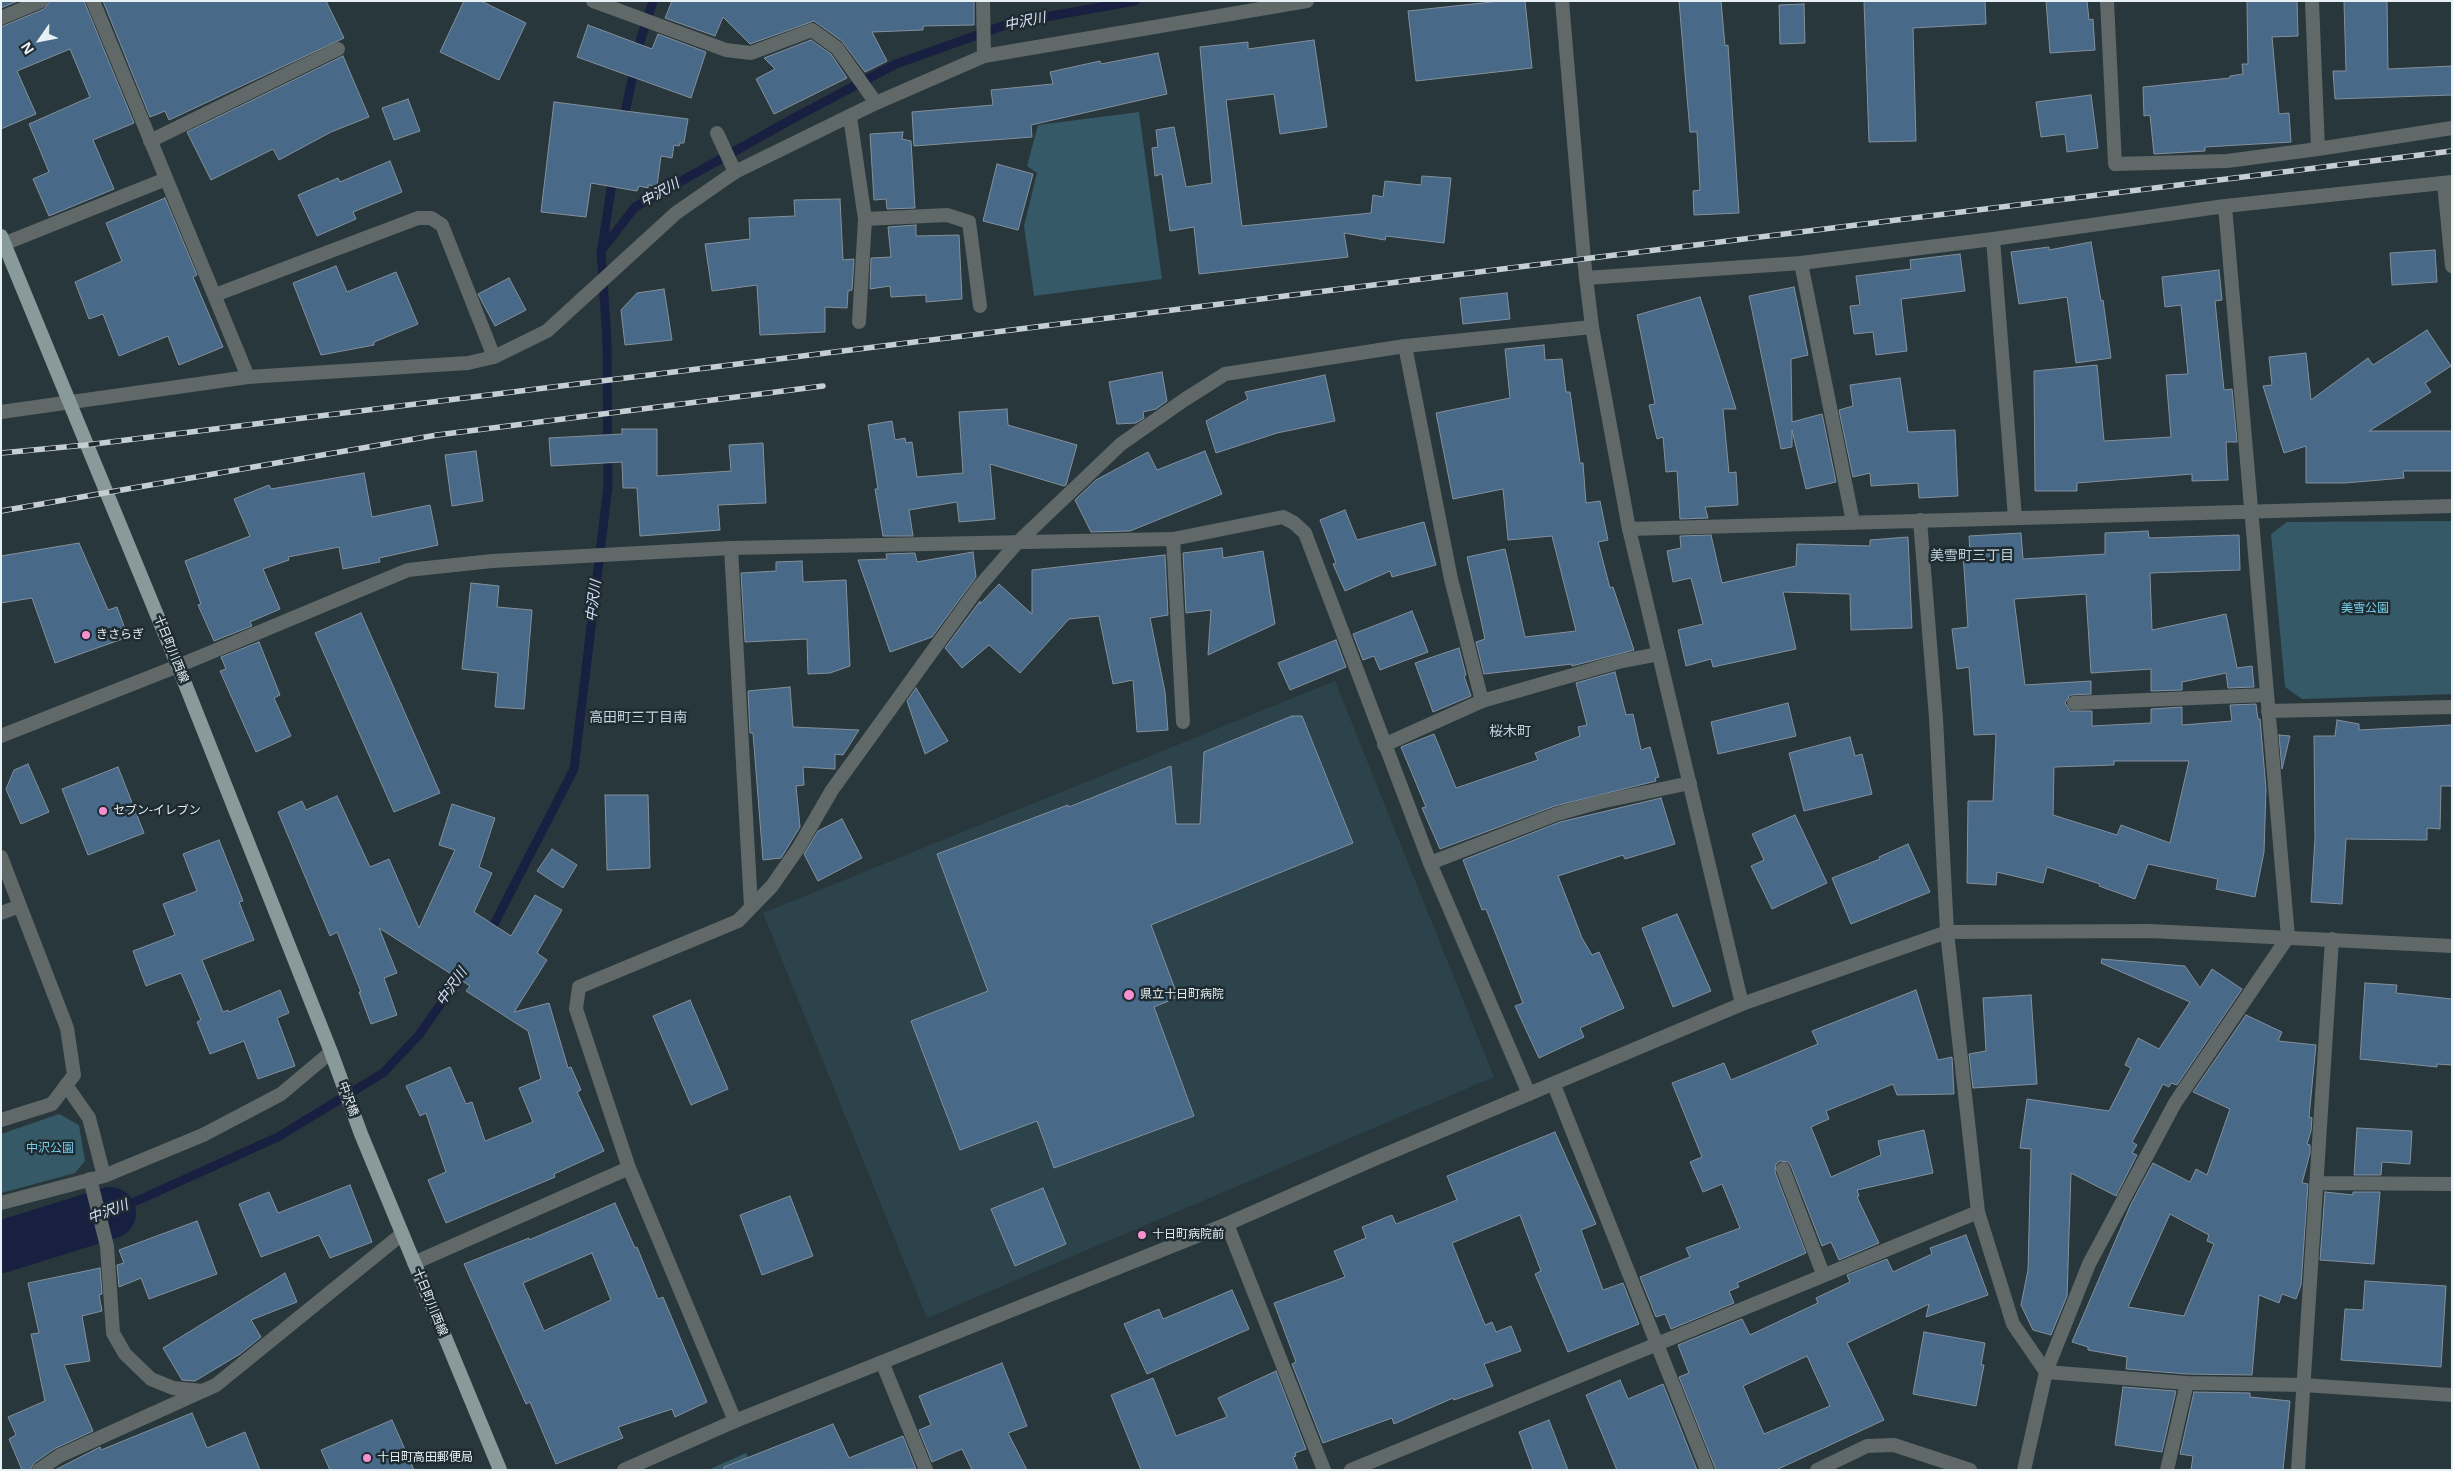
<!DOCTYPE html>
<meta charset="utf-8">
<style>
body{margin:0}
#map{position:relative;width:2453px;height:1471px;overflow:hidden;background:#28373c;font-family:"Noto Sans",sans-serif}
canvas{display:block}
.frame{position:absolute;inset:0;border:2px solid #e7f0f4;pointer-events:none}
.north{position:absolute;left:15px;top:15px;width:50px;height:50px;-webkit-text-stroke:4px #1e2c32;paint-order:stroke;rotate:237deg;font-size:14px;font-weight:700;line-height:20px;text-align:center;color:#e7f0f4}
.north::after{content:'';display:block;margin:auto;width:18px;height:22px;background:#e7f0f4;clip-path:polygon(50% 0,100% 100%,50% 72%,0 100%)}
</style>
<div id="map">
<canvas width="2453" height="1471"></canvas>
<div class="frame"></div>
<div class="north">N</div>
</div>
<script>
const context = document.querySelector('canvas').getContext('2d');
context.lineJoin = 'round';
function fillPath(path, color) { context.fillStyle = color; context.fill(path, 'evenodd'); }
const poly = rows => new Path2D(rows.map(r => 'M' + r).join(''));
function stroke(path, color, width, dash) { context.strokeStyle = color; context.lineWidth = width; context.lineCap = dash ? 'butt' : 'round'; context.setLineDash(dash || []); context.stroke(path); }
function drawText(font, color, halo, rows, align = 'center') {
  context.font = font + ' "Noto Sans","Noto Sans JP",sans-serif'; context.lineWidth = 5; context.setLineDash([]); context.textBaseline = 'middle'; context.strokeStyle = halo; context.fillStyle = color; for (const [text, x, y, turn = 0] of rows) {
    context.save(); context.translate(x, y); context.rotate((+turn || 0) * Math.PI / 180); context.textAlign = isNaN(turn) ? turn : align; if (halo) context.strokeText(text, 0, 0); context.fillText(text, 0, 0); context.restore();
  }
}
const built = poly([
 [1335,681,1494,1077,927,1318,763,913]
]);
const green = poly([
 [1139,112,1162,279,1034,296,1024,226,1037,173,1027,166,1038,125],
 [2452,521,2452,694,2302,699,2285,687,2271,534,2287,522],
 [59,1114,79,1125,85,1161,75,1173,1,1193,1,1134],
 [746,1453,753,1470,708,1470]
]);
const stream = poly([
 [623,122,641,38,653,1],
 [602,248,613,177],
 [489,934,574,769,608,486,607,340,601,251,635,207,794,118,896,64,1011,23,1135,1],
 [110,1213,278,1137,383,1073,419,1035,465,969]
]);
const river = poly([
 [1,1247,110,1213]
]);
const building = poly([
 [1,1,18,1,1,8,1,1],
 [50,1,84,1,134,123,93,140,114,189,49,216,33,179,49,172,29,124,90,97,70,49,17,71,36,114,1,129,1,27,44,9,50,1],
 [103,1,326,1,344,38,169,120,165,111,150,117,103,1],
 [464,1,481,1,526,23,499,80,440,52,464,1],
 [672,1,974,1,974,25,923,26,923,30,872,32,887,61,865,72,842,41,814,21,750,44,723,17,715,36,665,18,672,1],
 [1501,1,1525,1,1532,68,1416,81,1408,11,1501,1],
 [1679,1,1721,1,1725,46,1728,45,1739,213,1694,215,1693,191,1700,190,1697,132,1690,132,1679,1],
 [1864,1,1985,1,1986,24,1913,28,1916,141,1869,142,1864,1],
 [2046,1,2087,1,2089,20,2093,19,2095,50,2050,53,2046,1],
 [2247,1,2297,1,2298,36,2272,37,2279,114,2289,113,2291,142,2205,147,2205,151,2154,154,2150,115,2144,116,2143,87,2230,78,2230,76,2243,74,2242,64,2248,64,2247,1],
 [2344,1,2387,1,2388,69,2452,66,2452,95,2335,99,2333,71,2346,71,2344,1],
 [1804,4,1805,43,1780,44,1779,5,1804,4],
 [588,25,652,49,658,34,706,52,691,98,577,57,588,25],
 [811,40,831,54,847,78,774,114,756,79,775,69,764,58,811,40],
 [1314,40,1327,127,1280,134,1274,94,1226,100,1242,226,1371,213,1373,195,1383,197,1385,181,1421,185,1422,176,1451,178,1444,243,1386,236,1385,240,1344,233,1348,257,1199,274,1194,227,1170,231,1162,174,1155,176,1152,148,1158,147,1156,130,1174,127,1186,187,1212,183,1200,47,1248,42,1248,49,1314,40],
 [1158,53,1167,94,1031,125,1032,137,914,146,912,112,993,105,991,90,1053,84,1050,72,1100,61,1101,64,1158,53],
 [343,56,369,117,331,132,279,160,273,149,211,180,187,132,343,56],
 [2091,95,2098,148,2067,152,2065,134,2041,137,2036,102,2091,95],
 [408,99,420,131,394,140,382,108,408,99],
 [554,102,688,119,684,143,680,143,679,146,674,145,672,158,661,156,657,186,648,185,648,188,639,186,637,191,591,183,586,217,541,212,554,102],
 [903,132,902,139,911,141,915,208,887,209,886,199,874,200,870,134,903,132],
 [390,161,402,192,353,212,356,219,317,236,298,195,338,178,340,182,390,161],
 [997,164,1033,174,1018,230,983,221,997,164],
 [165,198,197,275,193,277,223,347,179,365,168,336,119,356,103,314,89,319,75,282,122,261,106,223,165,198],
 [840,199,843,260,854,259,852,290,848,291,847,308,825,307,825,332,760,335,757,285,712,291,705,244,750,239,749,218,795,216,794,200,840,199],
 [916,225,916,236,959,235,962,299,926,302,926,295,891,297,890,286,870,289,871,258,891,257,888,227,916,225],
 [2091,242,2101,301,2103,300,2111,358,2076,363,2067,297,2019,304,2011,252,2049,247,2049,250,2091,242],
 [2435,250,2437,282,2392,285,2390,253,2435,250],
 [1960,254,1965,291,1901,299,1907,351,1876,355,1873,332,1854,334,1850,306,1860,305,1856,276,1911,269,1910,260,1960,254],
 [336,266,347,292,396,272,418,324,374,342,374,345,321,355,293,283,336,266],
 [2219,270,2222,300,2215,301,2224,390,2232,389,2237,442,2226,442,2228,480,2192,481,2192,474,2077,483,2077,491,2035,491,2034,371,2097,365,2104,441,2171,437,2166,375,2188,374,2181,305,2165,307,2162,277,2219,270],
 [509,278,526,310,495,326,478,294,509,278],
 [1794,287,1808,355,1791,359,1792,422,1822,414,1836,482,1806,489,1792,430,1792,447,1781,449,1749,296,1794,287],
 [664,289,672,340,625,345,621,310,637,293,664,289],
 [1507,293,1510,319,1463,324,1460,298,1507,293],
 [1700,297,1736,409,1723,409,1729,473,1736,472,1738,505,1705,507,1708,518,1680,519,1677,471,1666,472,1663,437,1657,439,1649,405,1655,404,1637,315,1700,297],
 [2427,330,2451,366,2425,383,2431,392,2369,431,2452,431,2452,471,2403,471,2404,478,2345,483,2306,483,2306,446,2284,453,2263,386,2272,385,2269,357,2306,353,2311,400,2368,358,2373,365,2427,330],
 [1544,345,1545,360,1562,359,1566,392,1570,392,1580,463,1583,463,1586,503,1600,501,1608,540,1598,542,1610,588,1613,587,1634,650,1572,666,1572,664,1484,674,1476,642,1485,639,1467,557,1505,549,1525,637,1576,631,1552,536,1508,540,1503,489,1453,499,1436,413,1510,398,1505,349,1544,345],
 [1162,372,1167,401,1156,409,1143,412,1144,418,1136,423,1117,424,1109,382,1162,372],
 [1325,375,1335,421,1277,433,1216,453,1206,421,1248,399,1245,392,1325,375],
 [1900,378,1908,432,1955,430,1958,496,1919,498,1918,483,1871,486,1870,473,1853,477,1839,410,1853,406,1850,385,1900,378],
 [1007,409,1008,425,1077,445,1066,485,1064,486,990,464,995,519,959,522,957,502,909,510,913,536,883,536,875,489,878,489,868,425,892,421,895,440,905,438,906,443,912,442,917,477,963,473,959,412,1007,409],
 [622,429,657,429,657,476,731,471,729,445,763,443,766,503,718,505,720,530,640,536,637,488,623,488,622,462,551,466,549,438,622,434,622,429],
 [476,451,483,501,452,506,445,455,476,451],
 [1205,451,1222,494,1130,531,1091,532,1075,500,1096,480,1148,452,1157,470,1205,451],
 [364,473,372,517,430,505,438,545,379,558,380,562,343,569,339,547,288,557,289,560,263,569,280,609,250,622,252,626,214,641,198,605,201,604,185,561,250,536,234,499,269,485,271,489,364,473],
 [1345,510,1357,540,1424,522,1436,565,1392,577,1390,571,1345,591,1333,564,1336,563,1320,520,1345,510],
 [2148,531,2149,538,2239,535,2240,570,2150,573,2152,630,2226,614,2237,668,2252,666,2254,687,2228,688,2226,673,2182,682,2182,690,2151,691,2151,669,2091,673,2086,594,2014,599,2025,685,2091,681,2091,694,2070,695,2065,703,2070,711,2092,711,2092,726,2151,723,2151,709,2182,707,2182,725,2232,721,2230,705,2256,704,2258,719,2260,719,2266,789,2264,852,2255,897,2216,889,2218,879,2148,864,2135,899,2099,886,2100,884,2047,867,2043,883,1997,872,1996,885,1967,883,1968,801,1993,801,1996,734,1974,735,1969,667,1957,669,1952,629,1968,627,1963,553,1970,553,1969,536,2021,533,2023,559,2105,554,2105,533,2148,531],
 [2114,761,2189,761,2170,843,2121,825,2117,835,2053,815,2054,767,2114,765,2114,761],
 [1711,535,1722,583,1796,566,1797,544,1870,546,1870,540,1908,537,1912,628,1851,630,1850,594,1783,592,1796,649,1713,667,1711,659,1686,666,1678,630,1703,624,1691,578,1673,582,1667,551,1681,548,1680,536,1711,535],
 [79,543,108,610,117,607,128,637,55,663,32,598,1,603,1,556,79,543],
 [1222,548,1223,558,1263,551,1275,624,1208,655,1211,610,1186,613,1183,553,1222,548],
 [973,552,976,577,932,637,890,652,858,560,887,559,886,554,915,553,917,562,973,552],
 [1165,555,1168,615,1150,618,1165,692,1168,730,1137,732,1133,680,1113,684,1099,616,1069,619,1020,673,989,645,962,668,945,648,980,601,980,604,999,584,1032,614,1032,570,1165,555],
 [802,561,803,582,846,580,850,666,830,673,808,674,807,639,745,642,741,573,776,571,776,562,802,561],
 [471,583,499,586,497,607,532,610,524,709,495,707,498,673,462,669,471,583],
 [1412,611,1428,652,1380,670,1374,656,1363,660,1353,634,1412,611],
 [361,613,440,793,394,812,315,633,361,613],
 [1336,640,1346,667,1290,690,1278,663,1336,640],
 [259,642,280,695,274,698,291,736,256,752,220,671,226,669,221,657,259,642],
 [1459,648,1466,675,1464,676,1471,696,1433,712,1415,663,1459,648],
 [1615,672,1626,715,1633,714,1641,750,1650,747,1659,777,1655,778,1656,781,1555,806,1440,849,1422,808,1426,807,1401,747,1434,734,1456,788,1538,760,1535,753,1580,736,1578,727,1587,725,1576,683,1615,672],
 [790,687,793,727,859,730,843,755,835,754,835,769,803,767,804,785,796,786,800,827,781,858,763,860,753,733,750,733,748,691,790,687],
 [916,688,948,741,925,754,907,701,916,688],
 [1788,703,1796,736,1718,754,1711,722,1788,703],
 [1292,716,1302,716,1353,843,1151,925,1178,997,1154,1007,1194,1116,1054,1168,1037,1121,960,1150,911,1021,988,991,937,854,1068,805,1069,807,1171,766,1176,824,1200,824,1204,752,1292,716],
 [2337,720,2359,724,2359,730,2452,725,2452,786,2441,786,2440,829,2427,828,2427,840,2346,839,2342,904,2311,902,2315,838,2314,736,2335,736,2337,720],
 [2279,735,2290,736,2282,769,2279,735],
 [1850,737,1855,756,1862,754,1872,794,1804,811,1789,753,1850,737],
 [28,764,49,812,21,824,6,789,14,770,28,764],
 [118,767,144,833,88,855,62,789,118,767],
 [605,795,648,795,650,868,607,870,605,795],
 [337,796,370,867,389,859,419,928,455,850,439,845,452,804,495,818,479,867,492,873,474,912,511,936,535,895,562,910,537,953,547,960,514,1012,549,1003,568,1068,571,1067,581,1090,577,1092,604,1151,554,1174,555,1177,446,1223,428,1180,446,1172,426,1113,420,1116,406,1086,450,1067,466,1104,472,1102,485,1141,533,1122,519,1088,541,1079,528,1031,466,991,470,986,379,928,397,973,384,978,397,1015,371,1024,359,992,361,992,337,932,330,936,278,812,302,801,306,810,337,796],
 [1661,798,1675,844,1625,859,1623,855,1558,876,1582,938,1592,955,1599,952,1624,1008,1580,1028,1584,1037,1539,1058,1515,1006,1523,1003,1486,909,1482,910,1463,860,1560,822,1661,798],
 [1795,815,1827,883,1772,909,1751,866,1764,860,1752,834,1795,815],
 [842,819,862,858,818,881,804,854,818,831,842,819],
 [219,840,243,901,239,902,254,940,202,960,223,1012,228,1010,229,1012,280,990,289,1013,277,1018,295,1066,258,1079,244,1041,210,1054,197,1022,201,1020,181,973,146,986,133,951,175,935,163,904,197,891,183,854,219,840],
 [1908,844,1930,892,1851,924,1832,878,1880,859,1879,857,1908,844],
 [552,849,577,865,563,888,537,871,552,849],
 [1677,914,1711,991,1673,1007,1642,928,1677,914],
 [2102,959,2185,966,2200,988,2212,969,2242,989,2177,1085,2171,1083,2169,1087,2163,1084,2132,1142,2137,1145,2132,1153,2137,1155,2116,1196,2071,1173,2067,1296,2051,1335,2033,1330,2021,1305,2028,1270,2031,1149,2020,1148,2027,1099,2109,1111,2131,1068,2125,1065,2138,1038,2159,1049,2190,1002,2101,963,2102,959],
 [2365,983,2397,985,2396,993,2452,999,2452,1065,2437,1064,2437,1067,2360,1059,2365,983],
 [1916,990,1938,1060,1952,1057,1954,1094,1897,1095,1893,1084,1826,1111,1829,1119,1811,1127,1831,1177,1881,1155,1878,1141,1924,1130,1933,1173,1857,1190,1859,1196,1857,1197,1879,1243,1839,1260,1831,1242,1822,1246,1791,1166,1788,1162,1780,1161,1776,1164,1775,1172,1806,1253,1737,1283,1739,1287,1729,1291,1734,1303,1671,1329,1665,1314,1656,1317,1640,1277,1690,1257,1686,1248,1740,1228,1722,1184,1703,1192,1690,1162,1702,1157,1672,1083,1724,1063,1731,1080,1818,1044,1812,1031,1916,990],
 [2031,995,2037,1084,1973,1088,1969,1054,1986,1051,1983,998,2031,995],
 [690,1000,728,1089,691,1105,653,1016,690,1000],
 [2246,1015,2282,1032,2278,1041,2316,1045,2309,1117,2312,1118,2311,1131,2307,1144,2310,1145,2310,1153,2302,1183,2308,1184,2301,1285,2296,1299,2282,1294,2279,1303,2259,1295,2252,1375,2187,1374,2126,1369,2127,1357,2088,1350,2088,1347,2072,1342,2131,1204,2153,1163,2190,1182,2196,1169,2207,1175,2230,1109,2193,1092,2246,1015],
 [2170,1214,2209,1235,2207,1241,2214,1244,2184,1316,2128,1307,2170,1214],
 [2357,1128,2412,1131,2410,1164,2382,1162,2381,1175,2354,1175,2357,1128],
 [1555,1132,1596,1224,1581,1230,1603,1290,1623,1283,1639,1324,1568,1352,1535,1274,1541,1271,1520,1215,1452,1243,1485,1325,1492,1322,1496,1332,1511,1326,1521,1351,1484,1364,1493,1386,1454,1400,1453,1398,1394,1424,1392,1418,1323,1443,1292,1364,1296,1362,1274,1303,1345,1277,1334,1251,1366,1238,1362,1227,1392,1215,1396,1224,1457,1200,1447,1176,1555,1132],
 [350,1185,372,1242,330,1258,319,1235,261,1257,239,1204,269,1192,278,1213,350,1185],
 [1043,1188,1066,1244,1015,1266,991,1209,1043,1188],
 [2325,1192,2353,1195,2353,1192,2380,1192,2374,1264,2320,1260,2325,1192],
 [790,1196,813,1256,762,1275,740,1215,790,1196],
 [615,1203,635,1248,637,1247,658,1299,663,1297,707,1402,675,1417,672,1409,618,1427,623,1438,556,1464,530,1402,526,1404,464,1264,529,1238,529,1240,615,1203],
 [592,1253,611,1300,544,1331,523,1283,592,1253],
 [197,1221,217,1274,149,1299,141,1278,119,1287,117,1265,124,1263,119,1250,197,1221],
 [1966,1235,1988,1295,1926,1317,1929,1304,1847,1343,1884,1420,1776,1470,1716,1470,1679,1377,1689,1373,1678,1345,1742,1319,1750,1335,1818,1303,1816,1298,1850,1282,1847,1275,1887,1259,1893,1272,1932,1254,1930,1248,1966,1235],
 [1807,1356,1830,1406,1764,1434,1743,1386,1807,1356],
 [100,1268,102,1294,99,1295,102,1311,82,1316,90,1361,64,1365,93,1431,54,1449,34,1463,30,1470,22,1470,9,1439,16,1435,8,1417,45,1401,31,1334,39,1333,28,1283,100,1268],
 [285,1273,297,1302,251,1320,261,1337,240,1354,195,1381,182,1380,163,1348,285,1273],
 [2365,1281,2446,1286,2441,1367,2341,1360,2345,1309,2363,1310,2365,1281],
 [1232,1290,1249,1329,1147,1374,1124,1324,1159,1309,1163,1319,1232,1290],
 [1924,1332,1985,1343,1981,1365,1984,1365,1976,1406,1913,1394,1924,1332],
 [1002,1363,1027,1426,1008,1433,1027,1470,972,1470,962,1449,932,1462,919,1430,931,1425,919,1396,1002,1363],
 [1276,1371,1306,1449,1295,1453,1296,1456,1293,1457,1298,1470,1141,1470,1111,1395,1153,1378,1176,1436,1227,1417,1218,1398,1276,1371],
 [1620,1380,1628,1399,1663,1384,1697,1470,1617,1470,1586,1395,1620,1380],
 [2123,1387,2176,1391,2162,1452,2115,1445,2123,1387],
 [2194,1392,2250,1393,2250,1397,2290,1401,2283,1470,2191,1470,2193,1456,2180,1454,2194,1392],
 [192,1413,207,1448,245,1432,260,1470,55,1470,100,1447,101,1450,192,1413],
 [392,1420,414,1470,330,1470,321,1450,392,1420],
 [1549,1420,1568,1470,1533,1470,1519,1432,1549,1420],
 [833,1424,849,1458,903,1436,916,1469,724,1470,724,1467,833,1424]
]);
const service = poly([
 [593,1,726,50,751,53,812,30,837,48,876,103],
 [1,18,41,1],
 [717,133,735,172],
 [150,141,338,49],
 [1,245,166,179],
 [1405,346,1451,579,1482,701],
 [1173,539,1183,722],
 [731,548,751,907],
 [2074,703,2266,695],
 [1384,745,1482,701,1622,661,1659,654],
 [1430,863,1557,814,1600,802,1690,783],
 [1783,1169,1823,1274],
 [90,1179,107,1246,113,1333,125,1354,151,1379,173,1388,203,1391],
 [39,1470,59,1456,216,1385,402,1234],
 [2167,1470,2187,1383]
]);
const minor = poly([
 [93,1,248,377],
 [983,1,984,56],
 [2107,1,2115,164,2227,161,2318,149,2452,128],
 [2312,1,2318,149],
 [850,117,865,219,947,215,969,222,980,306],
 [2444,183,2452,266],
 [1993,239,2015,518],
 [1801,263,1853,522],
 [1586,278,1801,263,1993,239,2225,206,2452,182],
 [215,295,418,218,431,218,442,225,494,357],
 [859,322,865,219],
 [1,412,248,377,468,363,494,357,547,331,676,213,735,172,876,103,984,56,1307,1],
 [1920,520,1936,718,1947,932,1978,1212,2013,1324,2046,1372,2187,1383,2303,1385,2452,1395],
 [1629,529,2452,506],
 [2268,711,2452,707],
 [1,736,178,666,408,570,492,561,731,548,1173,539,1283,517,1294,523,1305,533,1430,863,1529,1094],
 [1,857,67,1028,74,1075,52,1104,1,1120],
 [1,913,20,906],
 [66,1085,89,1118,104,1176],
 [1554,1085,1707,1470],
 [2316,1183,2452,1184],
 [1,1203,104,1176,203,1135,281,1094,331,1052],
 [1227,1224,1324,1470],
 [414,1263,629,1168],
 [882,1362,926,1470],
 [735,1421,629,1168,576,1009,579,987,738,921,772,886,799,847,832,790,978,588,1017,543,1121,444,1184,400,1225,374,1405,346,1592,327],
 [1351,1470,1978,1212],
 [1817,1470,1867,1446,1894,1445,1970,1470],
 [2024,1470,2046,1372,2089,1264,2175,1103,2288,937,2225,206],
 [2298,1470,2332,939]
]);
const tertiary = poly([
 [1562,1,1584,260,1592,327,1629,529,1742,1004],
 [624,1470,735,1421,1227,1224,1372,1160,1742,1004,1947,932,2150,931,2452,946]
]);
const primary = poly([
 [1,236,178,666,331,1052,361,1134,500,1470]
]);
const rail = poly([
 [1,453,86,445,2452,151],
 [1,511,437,435,823,386]
]);
const markers = [
 [86,635,5,"#f690d0"],
 [103,811,5,"#f690d0"],
 [1129,995,6,"#f690d0"],
 [1142,1235,5,"#f690d0"],
 [367,1458,5,"#f690d0"]
];
const parkNames = [
 ["美雪公園",2365,609],
 ["中沢公園",50,1149]
];
const poiNames = [
 ["きさらぎ",96,635],
 ["セブン-イレブン",113,811],
 ["県立十日町病院",1140,995],
 ["十日町病院前",1152,1235],
 ["十日町高田郵便局",377,1458]
];
const streetNames = [
 ["十日町川西線",171,649,68],
 ["中沢橋",348,1099,70],
 ["十日町川西線",430,1302,68]
];
const waterNames = [
 ["中沢川",1025,22,-12],
 ["中沢川",660,193,-29],
 ["中沢川",594,601,-83],
 ["中沢川",452,987,-55],
 ["中沢川",108,1212,-21]
];
const neighbourhoodNames = [
 ["美雪町三丁目",1972,556],
 ["高田町三丁目南",638,718],
 ["桜木町",1510,732]
];
fillPath(built, '#2c434b');
fillPath(green, '#355966');
stroke(stream, '#182041', 9);
stroke(river, '#182041', 52);
fillPath(building, '#486988');
stroke(building, '#84909c', 1);
stroke(service, '#606868', 14);
stroke(minor, '#606868', 14);
stroke(tertiary, '#606868', 14);
stroke(primary, '#899a9b', 14);
stroke(rail, '#c5cfd3', 5.5);
stroke(rail, '#1e2c32', 4, [11]);
for (const [x, y, r, color] of markers) { const dot = new Path2D(); dot.arc(x, y, r, 0, 2 * Math.PI); context.fillStyle = color; context.fill(dot); stroke(dot, '#1e2c32', 2); }
drawText('12px', '#79cdeb', '#1e2c32', parkNames);
drawText('12px', '#e7f0f4', '#1e2c32', poiNames, 'left');
drawText('12px', '#e7f0f4', '#1e2c32', streetNames);
drawText('italic 14px', '#d9e1fb', '#1e2c32', waterNames);
drawText('14px', '#c1d4db', '#1e2c32', neighbourhoodNames);
</script>
